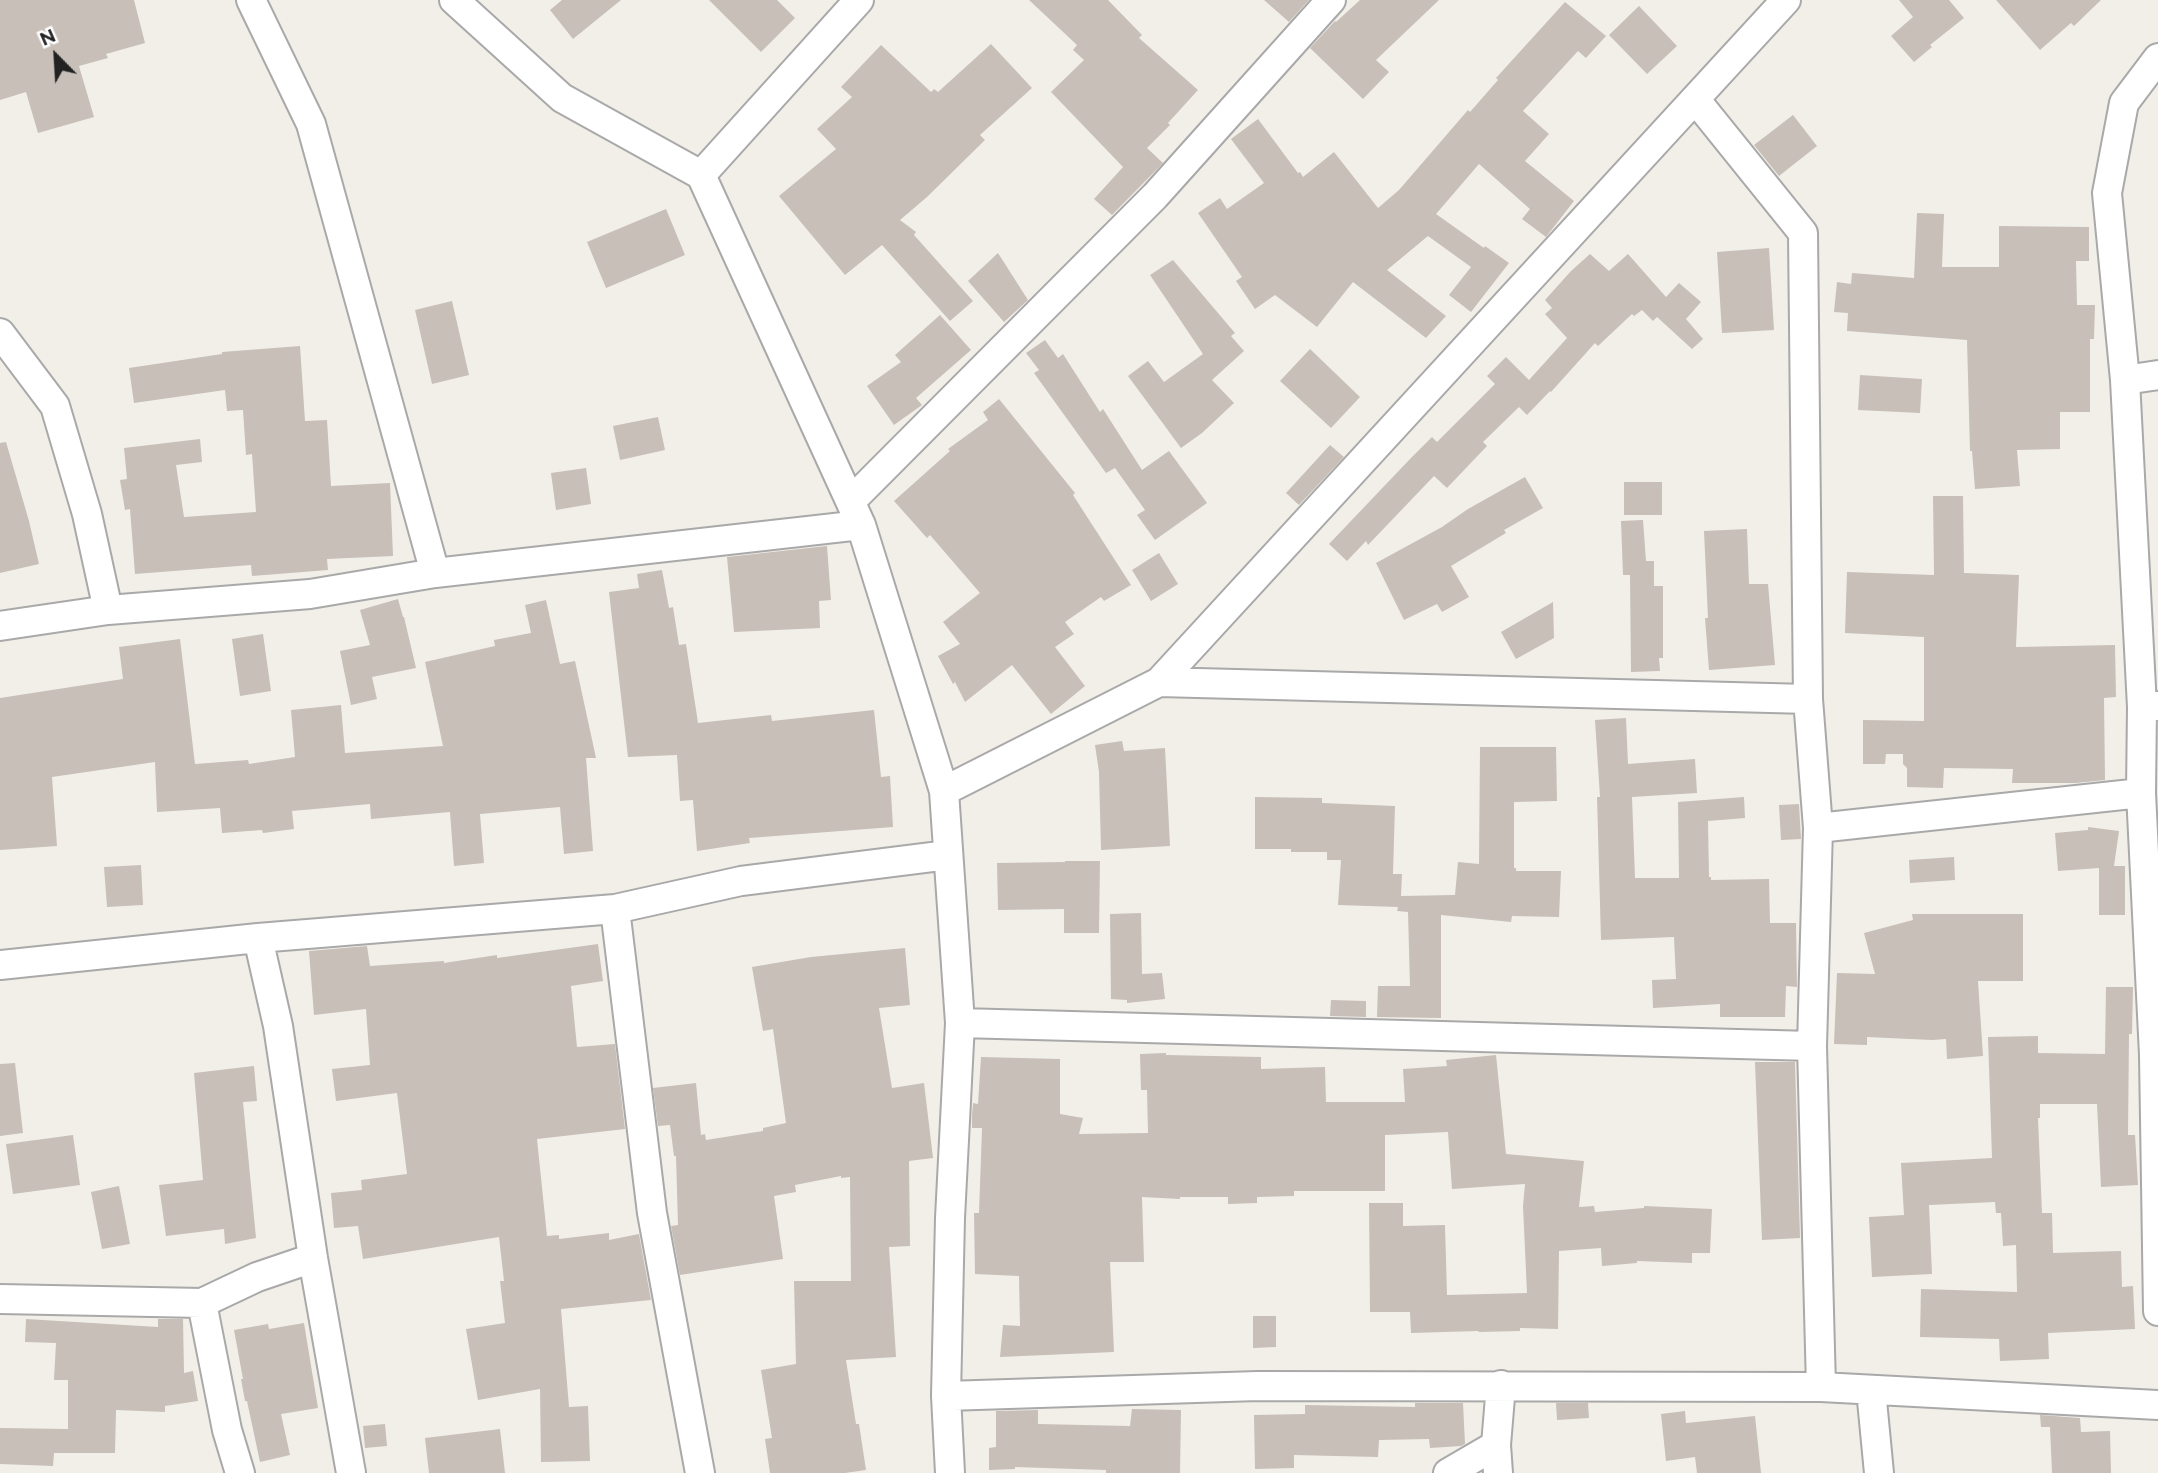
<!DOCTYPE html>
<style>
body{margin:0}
#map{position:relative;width:2158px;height:1473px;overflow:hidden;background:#f2efe9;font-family:Raleway,sans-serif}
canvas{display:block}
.north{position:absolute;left:21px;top:21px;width:70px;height:70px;-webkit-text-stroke:5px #fff;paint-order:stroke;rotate:336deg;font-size:19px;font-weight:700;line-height:28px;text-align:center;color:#222}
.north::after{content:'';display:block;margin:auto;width:24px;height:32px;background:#222;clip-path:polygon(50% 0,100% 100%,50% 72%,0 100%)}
</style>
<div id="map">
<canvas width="2158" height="1473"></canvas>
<div class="north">N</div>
</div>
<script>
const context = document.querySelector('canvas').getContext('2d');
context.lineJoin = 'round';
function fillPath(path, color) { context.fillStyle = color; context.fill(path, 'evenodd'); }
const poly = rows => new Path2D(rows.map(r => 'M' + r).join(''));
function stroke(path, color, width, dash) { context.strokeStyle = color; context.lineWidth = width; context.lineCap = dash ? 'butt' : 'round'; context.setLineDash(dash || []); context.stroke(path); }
const building = poly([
 [0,0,134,0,145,43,106,54,108,58,79,66,94,117,38,133,26,92,0,100],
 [562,0,621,0,573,39,550,10],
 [709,0,777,0,795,18,761,52],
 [1029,0,1108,0,1142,35,1139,38,1198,90,1168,123,1170,125,1147,148,1163,163,1112,215,1094,199,1123,167,1051,92,1084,60,1073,50,1077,45],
 [1264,0,1309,0,1289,22],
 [1360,0,1439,0,1376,60,1389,72,1363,99,1310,48,1335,21,1336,22],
 [1899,0,1949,0,1964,18,1930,45,1932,47,1914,62,1891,36,1913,17],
 [1996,0,2101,0,2074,26,2071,23,2040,50],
 [1565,2,1606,36,1586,58,1578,51,1523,111,1549,134,1525,161,1574,201,1546,237,1522,219,1530,209,1479,164,1436,214,1484,248,1485,246,1509,263,1471,312,1449,295,1471,267,1428,236,1387,270,1446,316,1426,338,1353,282,1317,327,1275,295,1255,309,1236,281,1242,277,1198,213,1220,198,1227,209,1264,183,1231,139,1258,119,1298,173,1300,172,1303,177,1334,152,1378,208,1399,190,1468,110,1470,112,1498,80,1496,78],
 [1639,6,1677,46,1647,74,1609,35],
 [991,44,1032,88,980,135,985,140,927,197,900,220,916,232,914,235,973,301,950,321,882,245,845,275,779,196,836,149,817,129,852,97,841,87,881,45,931,92,934,89,938,92],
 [1793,115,1817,146,1779,176,1754,145],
 [666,209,685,255,606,288,587,242],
 [1917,213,1944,214,1942,267,1999,267,1999,226,2089,227,2089,261,2076,261,2077,305,2095,305,2094,339,2090,339,2090,412,2060,412,2060,449,2017,450,2020,486,1975,489,1972,451,1970,451,1967,340,1847,331,1848,313,1834,312,1837,282,1851,284,1852,273,1914,278],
 [1769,248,1774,330,1722,333,1717,252],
 [998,253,1028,300,1004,322,968,281],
 [1590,254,1609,271,1628,254,1666,297,1679,283,1701,302,1686,319,1703,339,1692,349,1657,317,1653,321,1642,310,1634,316,1632,314,1598,346,1595,343,1551,392,1550,391,1527,415,1519,407,1483,442,1487,446,1447,488,1434,476,1368,545,1366,541,1347,561,1329,544,1410,459,1432,437,1437,442,1495,384,1487,376,1506,357,1529,380,1567,338,1545,314,1552,308,1545,300,1571,271],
 [1173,260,1235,333,1231,336,1244,351,1212,380,1234,403,1202,433,1181,448,1128,376,1148,361,1164,382,1203,354,1150,275],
 [452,301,469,375,432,384,415,310],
 [940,315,971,350,916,398,922,405,894,425,867,386,901,362,895,355],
 [1045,340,1058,358,1063,354,1100,412,1103,409,1142,470,1169,451,1207,503,1155,540,1137,515,1145,510,1115,468,1106,473,1034,373,1039,370,1026,353],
 [300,346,305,421,327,420,331,486,390,483,393,556,327,559,328,570,252,576,251,565,135,574,130,509,125,510,120,480,127,479,124,448,200,439,202,462,176,465,184,517,256,512,252,454,246,455,243,410,227,411,225,390,134,403,129,368,222,354,222,352],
 [1310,349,1360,397,1331,428,1280,381],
 [1860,375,1922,379,1920,413,1858,410],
 [999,399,1075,493,1073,495,1131,585,1104,601,1101,597,1065,622,1074,634,1055,647,1085,686,1051,714,1012,665,965,702,955,682,953,684,938,656,960,644,943,622,980,593,930,535,927,538,894,501,950,451,948,449,988,420,983,412],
 [658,417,665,450,620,460,613,426],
 [6,442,29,521,39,564,0,573,0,443],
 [1330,445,1344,457,1299,505,1286,493],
 [586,468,591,504,556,510,551,473],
 [1525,477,1543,508,1504,530,1506,533,1451,566,1469,597,1442,612,1437,604,1404,620,1376,563,1442,527,1468,509],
 [1624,482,1662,482,1662,515,1624,515],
 [1933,496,1963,496,1964,573,2019,575,2016,647,2115,645,2116,697,2104,698,2105,780,2076,783,2012,783,2013,769,1944,768,1943,788,1907,787,1907,768,1903,764,1903,754,1886,754,1885,764,1863,764,1863,720,1924,721,1924,637,1845,633,1847,572,1934,575],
 [1643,520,1646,561,1654,561,1654,586,1663,586,1663,658,1659,658,1660,671,1631,672,1630,575,1623,575,1621,521],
 [1747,529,1749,584,1768,584,1775,665,1709,670,1705,618,1708,618,1704,531],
 [827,546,831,600,819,601,820,628,734,632,727,557],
 [1159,553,1178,584,1151,601,1132,570],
 [662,570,669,608,673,607,679,645,686,644,698,723,771,715,772,721,874,710,881,777,890,776,893,827,749,838,750,843,697,851,693,800,680,801,677,755,628,757,609,592,639,588,637,574],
 [398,599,403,617,404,617,416,668,372,677,377,699,351,705,340,651,370,645,360,610],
 [546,600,560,664,575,661,596,758,586,758,593,851,564,854,560,807,480,814,484,863,454,866,450,812,371,819,370,804,292,811,294,829,263,833,262,830,222,833,220,808,157,812,155,762,52,777,57,846,0,850,0,698,123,679,119,647,180,639,195,764,248,760,249,764,295,757,291,710,341,705,345,753,443,746,425,662,495,646,494,640,531,633,525,605],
 [1553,602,1554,638,1516,659,1501,632],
 [263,634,271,691,240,696,232,639],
 [1626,718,1628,764,1695,759,1697,793,1632,797,1635,878,1679,878,1678,802,1744,797,1745,818,1708,821,1709,877,1711,877,1711,880,1769,879,1770,923,1796,923,1797,987,1786,986,1785,1017,1720,1017,1720,1004,1653,1008,1652,980,1676,979,1674,937,1601,940,1597,797,1600,797,1595,720],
 [1122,741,1124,751,1165,748,1170,846,1101,850,1099,772,1095,745],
 [1480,747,1556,747,1557,801,1514,802,1514,868,1516,868,1516,871,1561,871,1559,917,1512,916,1511,922,1441,915,1441,1018,1377,1017,1378,986,1410,986,1408,912,1397,911,1398,907,1338,905,1341,860,1327,860,1327,852,1291,852,1291,849,1255,849,1255,797,1322,798,1322,803,1395,806,1393,874,1402,874,1401,896,1455,895,1458,862,1479,864],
 [1799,804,1801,839,1781,840,1779,805],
 [2088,827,2119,831,2114,866,2125,866,2125,915,2099,915,2099,868,2058,871,2055,833,2088,830],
 [1954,857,1955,880,1910,883,1909,860],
 [1065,861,1100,861,1099,933,1064,933,1064,909,998,910,997,863,1065,862],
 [141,865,143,905,107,907,104,867],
 [1141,913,1142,974,1162,973,1165,999,1127,1003,1127,1000,1111,999,1110,914],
 [1912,914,2023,914,2023,981,1978,981,1983,1056,1947,1059,1946,1039,1932,1040,1867,1037,1867,1045,1834,1044,1837,973,1875,974,1864,933,1913,920],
 [598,944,603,981,571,986,577,1047,615,1044,625,1129,537,1139,547,1236,559,1235,559,1239,609,1233,609,1240,639,1234,651,1300,561,1309,569,1407,588,1406,590,1461,541,1462,540,1389,478,1400,466,1329,505,1323,500,1281,504,1281,499,1237,363,1259,358,1226,334,1228,331,1193,362,1190,361,1180,407,1174,397,1093,336,1101,332,1069,370,1065,366,1009,314,1015,309,951,367,946,370,966,444,961,444,963,497,955,497,958],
 [905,948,910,1005,879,1008,892,1088,924,1083,933,1158,909,1161,910,1246,889,1247,896,1357,846,1360,856,1424,859,1424,866,1470,845,1473,770,1473,765,1439,772,1438,761,1370,796,1364,794,1281,851,1281,850,1177,841,1178,841,1176,795,1185,796,1192,774,1196,783,1259,680,1275,671,1226,678,1225,676,1156,674,1156,670,1125,658,1126,653,1088,696,1083,701,1135,705,1134,706,1140,763,1131,763,1128,786,1123,773,1029,763,1031,752,967,811,957],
 [2106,987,2133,987,2132,1034,2129,1034,2128,1135,2135,1135,2138,1185,2101,1187,2097,1104,2040,1104,2040,1118,2038,1118,2042,1213,2052,1213,2053,1253,2121,1251,2122,1287,2133,1286,2135,1329,2048,1333,2049,1359,2000,1361,1999,1339,1920,1337,1921,1289,2017,1292,2016,1245,2003,1246,2001,1213,1996,1213,1995,1202,1929,1205,1932,1274,1872,1277,1869,1217,1904,1215,1901,1163,1992,1158,1988,1037,2038,1036,2038,1053,2105,1054],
 [1331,1000,1366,1001,1366,1017,1330,1016],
 [1166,1053,1166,1055,1261,1057,1261,1069,1325,1067,1326,1102,1405,1102,1403,1069,1447,1066,1446,1060,1496,1055,1506,1154,1584,1161,1579,1207,1594,1206,1595,1212,1644,1208,1644,1206,1712,1209,1710,1253,1692,1253,1692,1263,1637,1261,1637,1263,1602,1266,1601,1248,1559,1251,1558,1329,1520,1328,1520,1331,1479,1332,1478,1331,1411,1333,1410,1312,1370,1312,1369,1203,1403,1203,1403,1226,1445,1225,1447,1295,1527,1293,1523,1206,1525,1184,1452,1189,1448,1132,1385,1135,1385,1191,1294,1191,1294,1196,1257,1197,1257,1203,1228,1204,1228,1197,1180,1197,1180,1199,1142,1197,1144,1262,1110,1262,1114,1352,1000,1357,1003,1325,1020,1326,1019,1276,975,1274,974,1213,979,1213,982,1128,972,1128,972,1116,973,1103,978,1104,981,1057,1060,1059,1060,1114,1083,1118,1079,1134,1148,1133,1147,1090,1141,1090,1140,1054],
 [1755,1062,1795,1062,1800,1238,1762,1240],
 [15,1063,23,1133,0,1136,0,1064],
 [254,1066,257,1101,243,1102,256,1238,225,1244,224,1229,166,1236,159,1185,203,1180,194,1073],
 [73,1135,80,1185,13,1194,6,1144],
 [119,1186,130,1244,102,1249,91,1192],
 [1253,1316,1276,1316,1276,1347,1253,1348],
 [26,1319,158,1327,158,1319,183,1319,184,1373,193,1371,198,1401,165,1406,165,1412,116,1410,115,1453,54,1453,53,1466,0,1464,0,1428,68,1429,68,1380,54,1380,56,1343,25,1342],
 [304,1323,318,1408,281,1414,290,1455,260,1462,247,1401,245,1401,241,1379,243,1379,234,1330,268,1324,269,1329],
 [1415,1403,1463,1403,1465,1444,1461,1446,1430,1448,1429,1439,1379,1440,1378,1457,1294,1455,1294,1468,1255,1469,1254,1415,1305,1414,1305,1405,1415,1407],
 [1556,1403,1588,1403,1589,1418,1557,1420],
 [1132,1409,1181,1410,1180,1473,1106,1473,1106,1470,1015,1467,1015,1469,989,1470,989,1448,996,1447,996,1411,1038,1410,1038,1424,1130,1426],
 [1685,1411,1686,1423,1755,1416,1761,1473,1697,1473,1695,1457,1666,1461,1661,1414],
 [2040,1415,2080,1418,2081,1432,2110,1431,2111,1473,2052,1473,2050,1427,2041,1427],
 [385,1424,387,1446,365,1448,363,1426],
 [500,1429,505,1473,429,1473,425,1438]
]);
const minor = poly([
 [251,0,311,124,435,573],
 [454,0,562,98,701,175,861,525,944,791,960,1023,950,1218,946,1396,950,1473],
 [1695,99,1803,233,1808,699,1818,828],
 [701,175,859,0],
 [0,333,55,406,87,514,108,610],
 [2125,380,2158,375],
 [851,501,1155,196,1331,0],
 [0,626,108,610,310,594,435,573,861,525],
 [1159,682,1808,699],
 [2142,707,2125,380,2107,193,2124,103,2158,58],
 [944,791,1159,682,1786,0],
 [2141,793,2154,1055,2158,1311],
 [615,909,652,1213,700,1473],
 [258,938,278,1026,313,1258,351,1473],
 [0,965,258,938,615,909,741,881,948,855],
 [960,1023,1812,1046],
 [0,1299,202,1303,257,1277,313,1258],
 [202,1303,227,1430,240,1473],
 [1821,1387,1812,1046,1818,828,2141,793,2142,707,2158,706],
 [1871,1390,1879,1473],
 [946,1396,1258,1386,1821,1387,2158,1405],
 [1448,1473,1496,1445],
 [1498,1473,1496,1445,1501,1385]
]);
fillPath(building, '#c7bfb8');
stroke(minor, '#a9a9a9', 32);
stroke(minor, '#fff', 28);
</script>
